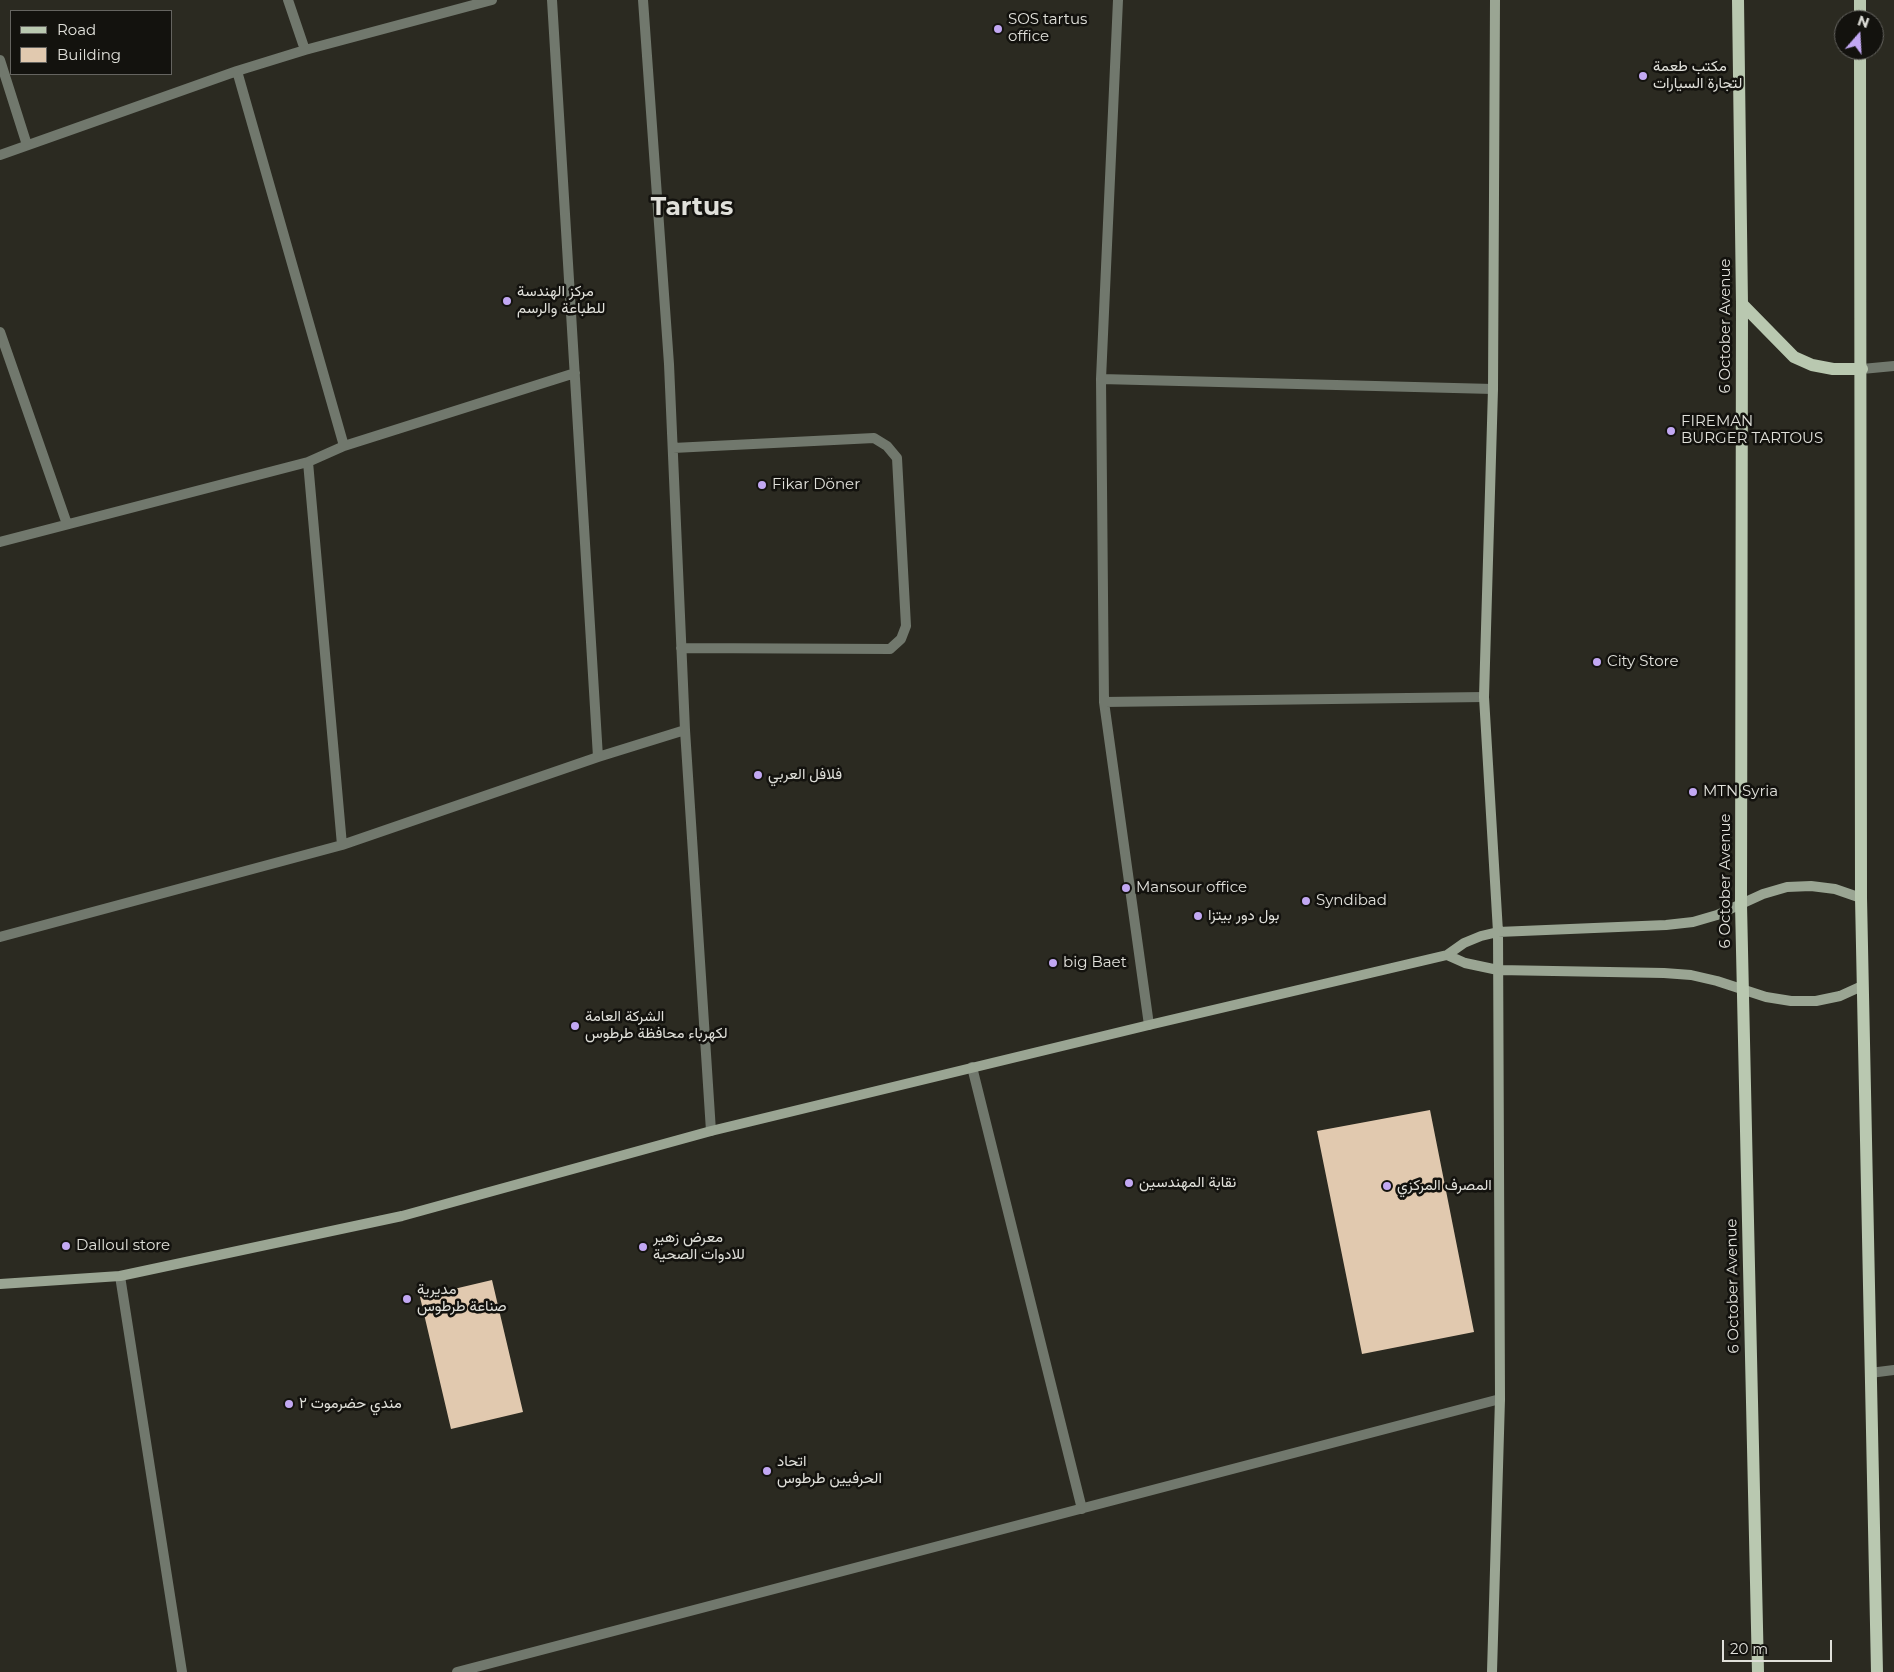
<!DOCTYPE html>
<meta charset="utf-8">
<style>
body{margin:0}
#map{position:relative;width:1894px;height:1672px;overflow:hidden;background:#2b2a21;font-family:Montserrat,sans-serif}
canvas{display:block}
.legend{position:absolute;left:10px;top:10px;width:162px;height:65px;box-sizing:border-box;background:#13120e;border:1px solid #656460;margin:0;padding:6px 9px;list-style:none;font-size:15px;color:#e0e0da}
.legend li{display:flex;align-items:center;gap:10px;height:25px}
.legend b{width:25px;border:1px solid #656460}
.north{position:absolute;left:1834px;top:10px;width:50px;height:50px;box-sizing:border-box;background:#13120e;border:1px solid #656460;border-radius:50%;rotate:19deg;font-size:14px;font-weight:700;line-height:20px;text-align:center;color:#e0e0da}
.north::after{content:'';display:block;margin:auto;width:18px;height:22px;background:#c2a8f3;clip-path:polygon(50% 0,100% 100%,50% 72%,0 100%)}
.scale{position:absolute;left:1722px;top:1640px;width:110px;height:22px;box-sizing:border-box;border:2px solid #e0e0da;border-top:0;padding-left:6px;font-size:15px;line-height:18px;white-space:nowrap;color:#e0e0da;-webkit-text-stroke:4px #13120e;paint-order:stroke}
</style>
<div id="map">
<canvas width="1894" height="1672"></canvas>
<ul class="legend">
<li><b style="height:6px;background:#b9c8b0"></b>Road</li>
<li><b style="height:14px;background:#e1c9af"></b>Building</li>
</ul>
<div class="north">N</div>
<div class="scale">20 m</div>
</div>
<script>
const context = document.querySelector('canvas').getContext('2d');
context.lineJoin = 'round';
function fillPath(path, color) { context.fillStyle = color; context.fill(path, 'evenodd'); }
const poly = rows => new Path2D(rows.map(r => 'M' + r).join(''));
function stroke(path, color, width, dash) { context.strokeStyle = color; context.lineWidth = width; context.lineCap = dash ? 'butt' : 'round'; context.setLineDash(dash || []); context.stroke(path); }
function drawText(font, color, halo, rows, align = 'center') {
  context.font = font + ' Montserrat,Vazirmatn,sans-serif'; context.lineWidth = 5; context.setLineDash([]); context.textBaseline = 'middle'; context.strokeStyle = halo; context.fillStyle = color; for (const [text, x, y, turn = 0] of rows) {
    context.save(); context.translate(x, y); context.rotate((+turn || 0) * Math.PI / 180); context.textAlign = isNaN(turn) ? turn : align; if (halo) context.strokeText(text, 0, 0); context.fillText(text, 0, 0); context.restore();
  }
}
const building = poly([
 [1430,1110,1474,1332,1362,1354,1317,1131],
 [492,1280,523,1412,451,1429,420,1297]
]);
const street = poly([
 [288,0,305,50],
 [552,0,598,757],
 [643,0,669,364,685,730,711,1131],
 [1118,0,1101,379,1104,702,1149,1025],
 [0,60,27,145],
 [237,71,344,446],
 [0,155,237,71,305,50,492,0],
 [0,332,67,524],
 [1862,369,1894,366],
 [1101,379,1493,389],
 [673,448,874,438,887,446,897,458,906,626,901,639,890,649,681,648],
 [308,462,342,845],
 [0,542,308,462,344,446,575,373],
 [1104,702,1484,697],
 [0,937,342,845,598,757,685,730],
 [972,1067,1082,1509],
 [120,1276,182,1672],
 [1870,1373,1894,1370],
 [457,1672,1500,1399]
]);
const secondary = poly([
 [1447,955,1465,963,1498,970,1664,973,1691,975,1717,981,1766,997,1791,1001,1816,1001,1840,996,1862,986],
 [0,1284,120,1276,402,1216,711,1131,1149,1025,1447,955,1464,943,1481,936,1498,932,1666,925,1693,922,1717,915,1763,894,1787,887,1811,886,1835,889,1861,898],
 [1492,1672,1500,1399,1498,932,1484,697,1493,389,1495,0]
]);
const primary = poly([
 [1738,0,1742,304,1741,905,1758,1672],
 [1860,0,1860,20],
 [1860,50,1861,898,1877,1672],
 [1742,304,1794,357,1812,365,1833,369,1862,369]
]);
const markers = [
 [998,29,5,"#c2a8f3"],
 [1643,76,5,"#c2a8f3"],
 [507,301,5,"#c2a8f3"],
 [1671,431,5,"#c2a8f3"],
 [762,485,5,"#c2a8f3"],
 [1597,662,5,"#c2a8f3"],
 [758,775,5,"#c2a8f3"],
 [1693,792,5,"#c2a8f3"],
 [1126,888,5,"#c2a8f3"],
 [1306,901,5,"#c2a8f3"],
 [1198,916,5,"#c2a8f3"],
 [1053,963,5,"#c2a8f3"],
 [575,1026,5,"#c2a8f3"],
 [1129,1183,5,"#c2a8f3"],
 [1387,1186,5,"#c2a8f3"],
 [66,1246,5,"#c2a8f3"],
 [643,1247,5,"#c2a8f3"],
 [407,1299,5,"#c2a8f3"],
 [289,1404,5,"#c2a8f3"],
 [767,1471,5,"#c2a8f3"]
];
const poiNames = [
 ["SOS tartus",1008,20],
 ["office",1008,37],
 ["مكتب طعمة",1653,67],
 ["لتجارة السيارات",1653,84],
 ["مركز الهندسة",517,292],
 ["للطباعة والرسم",517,309],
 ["FIREMAN",1681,422],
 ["BURGER TARTOUS",1681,439],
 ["Fikar Döner",772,485],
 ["City Store",1607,662],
 ["فلافل العربي",768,775],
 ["MTN Syria",1703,792],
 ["Mansour office",1136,888],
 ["Syndibad",1316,901],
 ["بول دور بيتزا",1208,916],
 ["big Baet",1063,963],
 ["الشركة العامة",585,1017],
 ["لكهرباء محافظة طرطوس",585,1034],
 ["نقابة المهندسين",1139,1183],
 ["المصرف المركزي",1397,1186],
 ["معرض زهير",653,1238],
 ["للادوات الصحية",653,1255],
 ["Dalloul store",76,1246],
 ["مديرية",417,1290],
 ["صناعة طرطوس",417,1307],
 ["مندي حضرموت ٢",299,1404],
 ["اتحاد",777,1462],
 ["الحرفيين طرطوس",777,1479]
];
const streetNames = [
 ["6 October Avenue",1726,326,-90],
 ["6 October Avenue",1726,881,-90],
 ["6 October Avenue",1733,1286,-91]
];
const townNames = [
 ["Tartus",692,208]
];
fillPath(building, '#e1c9af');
stroke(street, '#71786d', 10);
stroke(secondary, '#9aa593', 10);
stroke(primary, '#b9c8b0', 12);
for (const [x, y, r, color] of markers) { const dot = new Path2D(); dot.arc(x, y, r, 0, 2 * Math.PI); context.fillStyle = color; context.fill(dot); stroke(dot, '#13120e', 2); }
drawText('15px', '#e0e0da', '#13120e', poiNames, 'left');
drawText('15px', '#e0e0da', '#13120e', streetNames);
drawText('bold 25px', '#e0e0da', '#13120e', townNames);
</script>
